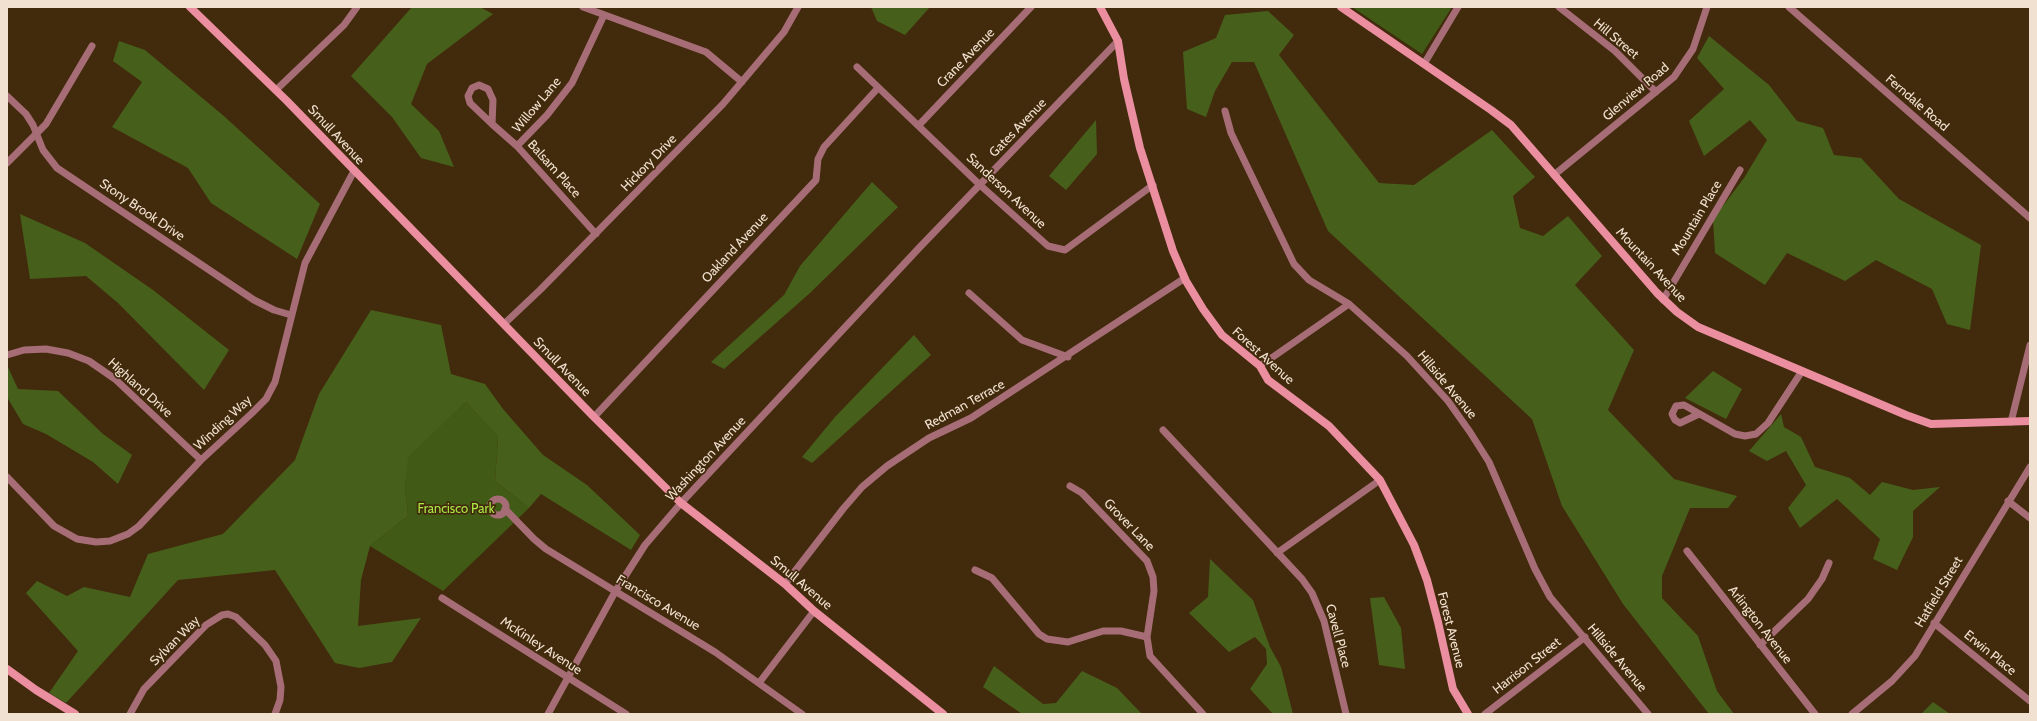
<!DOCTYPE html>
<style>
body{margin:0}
#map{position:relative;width:2037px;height:721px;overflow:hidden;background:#422a0c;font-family:Cabin,sans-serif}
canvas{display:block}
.frame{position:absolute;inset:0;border:8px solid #f1e1d0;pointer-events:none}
</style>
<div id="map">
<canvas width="2037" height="721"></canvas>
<div class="frame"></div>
</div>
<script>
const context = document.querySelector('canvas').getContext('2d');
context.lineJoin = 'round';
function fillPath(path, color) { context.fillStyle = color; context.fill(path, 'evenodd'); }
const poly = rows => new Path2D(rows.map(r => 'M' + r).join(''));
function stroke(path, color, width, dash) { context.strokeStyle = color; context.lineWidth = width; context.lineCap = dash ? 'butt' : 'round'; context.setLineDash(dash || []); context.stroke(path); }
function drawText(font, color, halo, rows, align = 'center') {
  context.font = font + ' Cabin,sans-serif'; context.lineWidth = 3.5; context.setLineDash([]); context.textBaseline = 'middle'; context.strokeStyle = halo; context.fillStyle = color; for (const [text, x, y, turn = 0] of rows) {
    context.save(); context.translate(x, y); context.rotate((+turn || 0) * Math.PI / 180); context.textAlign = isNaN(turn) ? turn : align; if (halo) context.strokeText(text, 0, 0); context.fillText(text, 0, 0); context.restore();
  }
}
const green = poly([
 [1352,7,1452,7,1422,54],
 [466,402,498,437,495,481,529,508,443,591,370,546,408,516,405,488,407,457]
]);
const forest = poly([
 [412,7,480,7,493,14,427,64,411,104,439,131,454,167,421,158,392,117,351,76],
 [871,7,930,7,905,35,877,21],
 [1268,11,1294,35,1279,55,1379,183,1414,185,1492,130,1535,177,1513,196,1520,228,1543,236,1568,216,1602,256,1575,285,1634,350,1608,410,1674,479,1737,496,1728,508,1690,508,1662,576,1662,598,1698,636,1717,691,1734,714,1709,714,1623,604,1562,506,1532,419,1328,231,1254,62,1232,62,1215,91,1206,117,1187,109,1183,52,1216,38,1225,15],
 [1709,36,1769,85,1797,121,1823,128,1834,155,1861,158,1899,199,1981,245,1970,330,1947,324,1932,289,1876,260,1845,281,1787,253,1765,285,1715,253,1713,219,1744,178,1767,140,1750,120,1704,156,1689,121,1724,89,1697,58],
 [119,41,145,50,225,117,320,204,297,259,211,203,188,168,112,127,142,82,113,61],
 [1096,120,1097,154,1066,190,1049,176],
 [872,182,898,207,810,293,724,369,711,362,784,295,800,266],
 [20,214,85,243,153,290,229,350,204,390,118,303,86,276,30,279],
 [371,310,441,325,451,374,485,384,503,409,543,455,587,485,640,535,631,550,541,494,529,508,495,481,498,437,466,402,408,457,405,488,408,516,370,546,361,580,358,626,421,618,392,662,359,668,335,663,275,570,178,580,66,703,49,693,78,651,26,593,37,581,67,596,84,587,130,597,148,554,223,534,295,460,319,394],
 [914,335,931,355,812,463,802,457,835,417],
 [7,365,18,389,58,391,103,434,132,455,118,484,93,462,46,434,23,424,7,397],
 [1713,371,1742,389,1726,419,1685,398],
 [1781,414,1784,427,1801,437,1815,467,1850,478,1870,495,1882,482,1913,490,1940,487,1913,511,1913,537,1897,570,1873,559,1880,539,1837,499,1800,528,1788,508,1806,485,1786,451,1767,461,1749,451],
 [1210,559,1253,600,1270,647,1281,667,1293,714,1273,714,1250,689,1267,664,1266,649,1255,637,1229,652,1189,613,1208,597],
 [1384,597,1401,628,1405,669,1379,665,1370,598],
 [994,666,1043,704,1056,703,1082,671,1117,688,1142,714,1022,714,983,687],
 [1933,702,1950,714,1921,714]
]);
const street = poly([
 [583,7,706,52,742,82],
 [1559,7,1615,51,1656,92],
 [1789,7,2030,218],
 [1424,64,1458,7],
 [857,67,980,185,1048,246,1065,250,1153,185],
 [276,90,344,25,357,7],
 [7,96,26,114,33,125,43,150,57,168,254,300,274,310,291,315],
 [1225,111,1231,133,1294,264,1309,280,1349,304,1407,356,1448,401,1470,432,1489,462,1535,569,1550,597,1648,714],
 [492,124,470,103,468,96,472,88,479,85,488,89,493,100,492,124,517,146,596,234],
 [919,125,1031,7],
 [517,146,547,115,572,83,604,15],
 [7,163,46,124,92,46],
 [1554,175,1674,77,1693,49,1707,7],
 [969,293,1022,340,1068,357],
 [1663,300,1740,170],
 [504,324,540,290,723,104,784,32,798,7],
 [7,355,24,350,46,349,68,353,89,361,115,379,201,460],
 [1260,366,1349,304],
 [1699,414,1680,423,1675,420,1672,414,1676,406,1684,405,1735,434,1745,436,1756,434,1768,423,1802,371],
 [594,417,816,180,818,159,824,147,878,88],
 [2011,422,2030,345],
 [1163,430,1302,579,1312,593,1324,621,1346,714],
 [7,477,54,526,77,539,96,542,110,541,128,534,139,526,201,460,251,414,266,399,275,382,305,263,354,171],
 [1070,486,1082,493,1147,561,1153,577,1154,591,1147,637,1150,656,1203,714],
 '490 507a8 8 0 1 1 16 0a8 8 0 1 1-16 0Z',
 [2008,501,2030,518],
 [505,509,534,539,546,549,715,652,802,714],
 [1687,551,1815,714],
 [1277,553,1380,480],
 [975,570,992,578,1039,634,1047,639,1068,642,1103,631,1121,631,1147,637],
 [785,584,843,509,862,487,887,466,929,438,971,418,1185,278],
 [442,598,626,714],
 [1934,623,2030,701],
 [1760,645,1808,599,1822,579,1829,563],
 [759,683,814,611],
 [130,714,144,689,206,625,222,615,228,614,236,617,265,645,276,661,281,687,280,700,275,714],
 [548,714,615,592,645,545,681,503,919,248,1118,41],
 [1485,714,1585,637],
 [1852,714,1892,681,1915,656,2030,467]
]);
const secondary = poly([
 [190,7,287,101,594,417,681,503,785,584,814,611,943,714],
 [1100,7,1118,41,1124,79,1140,148,1173,251,1186,281,1203,309,1222,335,1260,366,1268,380,1329,426,1380,480,1414,545,1427,580,1438,622,1453,689,1468,714],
 [1341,7,1491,110,1511,125,1657,293,1677,312,1698,327,1906,415,1931,424,2030,421],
 [7,669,36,690,75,714]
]);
const streetNames = [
 ["Hill Street",1616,39,40],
 ["Crane Avenue",966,58,-46],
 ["Glenview Road",1636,92,-40],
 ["Ferndale Road",1917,103,41],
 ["Willow Lane",537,105,-50],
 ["Gates Avenue",1018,128,-46],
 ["Smull Avenue",336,135,47],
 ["Hickory Drive",649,163,-46],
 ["Balsam Place",554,169,48],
 ["Sanderson Avenue",1006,191,43],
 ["Stony Brook Drive",142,210,34],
 ["Mountain Place",1697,218,-59],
 ["Oakland Avenue",735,248,-47],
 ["Mountain Avenue",1651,265,47],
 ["Forest Avenue",1263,356,42],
 ["Smull Avenue",562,367,46],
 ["Hillside Avenue",1447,385,50],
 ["Highland Drive",140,388,42],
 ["Redman Terrace",965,405,-29],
 ["Winding Way",223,423,-43],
 ["Washington Avenue",706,459,-47],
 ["Grover Lane",1129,525,46],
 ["Smull Avenue",801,583,40],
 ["Hatfield Street",1939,592,-59],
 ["Francisco Avenue",658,603,31],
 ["Arlington Avenue",1760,625,52],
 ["Forest Avenue",1451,630,76],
 ["Cavell Place",1338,636,75],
 ["Sylvan Way",175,641,-45],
 ["McKinley Avenue",541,646,33],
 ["Erwin Place",1990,653,39],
 ["Hillside Avenue",1617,658,50],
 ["Harrison Street",1527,666,-38]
];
const parkNames = [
 ["Francisco Park",456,509]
];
fillPath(green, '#415b16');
fillPath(forest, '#46601b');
stroke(street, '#a76d77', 7);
stroke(secondary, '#ea8ea0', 8);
drawText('13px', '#f1e1d0', '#422a0c', streetNames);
drawText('13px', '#abe745', '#422a0c', parkNames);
</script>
